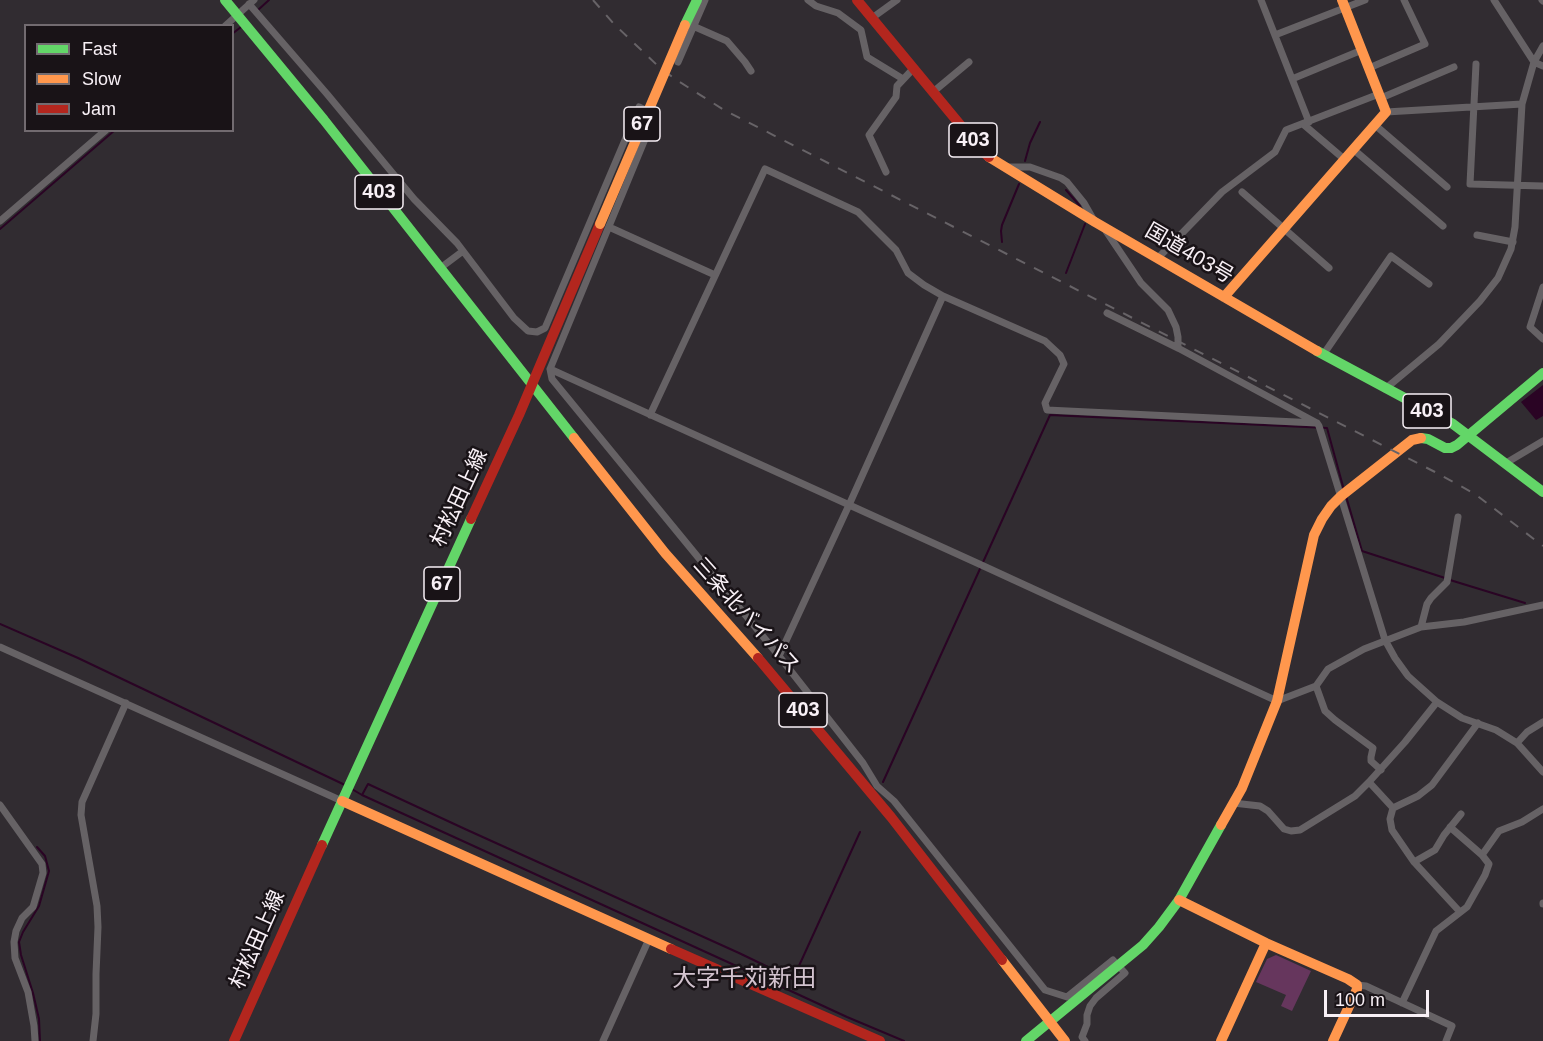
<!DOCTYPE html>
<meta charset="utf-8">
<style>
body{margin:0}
#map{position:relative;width:1543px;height:1041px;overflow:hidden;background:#312c31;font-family:Helvetica,sans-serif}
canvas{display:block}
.legend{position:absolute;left:24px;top:24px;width:210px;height:108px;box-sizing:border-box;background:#191317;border:2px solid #726b70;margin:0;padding:8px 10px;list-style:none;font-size:18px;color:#f8f0f6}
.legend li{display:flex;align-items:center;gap:12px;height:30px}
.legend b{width:30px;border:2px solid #726b70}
.scale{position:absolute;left:1324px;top:990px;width:105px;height:27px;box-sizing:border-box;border:3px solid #f8f0f6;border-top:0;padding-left:8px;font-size:18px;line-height:21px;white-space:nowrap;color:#f8f0f6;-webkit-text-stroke:4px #191317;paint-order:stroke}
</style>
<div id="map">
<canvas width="1543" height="1041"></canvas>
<ul class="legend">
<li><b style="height:8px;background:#63d668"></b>Fast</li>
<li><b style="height:8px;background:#ff974d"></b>Slow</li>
<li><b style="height:8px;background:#b3261e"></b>Jam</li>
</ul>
<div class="scale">100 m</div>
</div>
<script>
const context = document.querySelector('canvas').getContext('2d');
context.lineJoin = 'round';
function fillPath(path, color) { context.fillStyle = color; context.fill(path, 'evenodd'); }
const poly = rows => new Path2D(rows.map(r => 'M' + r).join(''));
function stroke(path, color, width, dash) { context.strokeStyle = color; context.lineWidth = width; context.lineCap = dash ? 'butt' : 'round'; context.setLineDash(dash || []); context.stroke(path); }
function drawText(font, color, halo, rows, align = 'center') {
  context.font = font + ' Helvetica,"Noto Sans JP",sans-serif'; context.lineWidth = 5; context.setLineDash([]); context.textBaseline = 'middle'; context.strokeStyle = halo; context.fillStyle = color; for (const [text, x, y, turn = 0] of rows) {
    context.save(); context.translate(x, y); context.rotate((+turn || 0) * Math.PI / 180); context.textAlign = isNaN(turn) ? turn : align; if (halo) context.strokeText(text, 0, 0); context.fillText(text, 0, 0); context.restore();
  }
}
const green = poly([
 [1276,955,1311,971,1292,1011,1281,1006,1286,995,1256,982,1267,959]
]);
const water = poly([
 [1543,385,1543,416,1536,420,1521,402]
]);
const stream = poly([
 [258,10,269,0],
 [232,34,241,27],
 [1025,161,1030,143,1040,122],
 [1066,190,1080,206],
 [0,229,115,130],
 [1002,242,1001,231,1002,225,1019,184],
 [1066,273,1085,224],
 [1346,496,1362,551,1445,578],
 [1450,580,1525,603],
 [0,624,78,658,345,785],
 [883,782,1050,415,1327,428,1344,490],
 [350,788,362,795,767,980,847,1017,904,1041],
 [362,795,368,784,465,829,739,953,793,979,860,832],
 [37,847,45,856,49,871,39,906,23,932,19,942,21,955,33,993,39,1019,40,1041]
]);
const street = poly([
 [808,0,816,6,838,13,861,30,867,57,903,79],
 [1261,0,1309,122],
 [1494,0,1534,62,1543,66],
 [1542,0,1543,1],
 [249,4,327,94,414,199,457,243,514,318,528,331,537,332,545,328,639,107,655,115,550,369,552,379,779,656,863,763,877,786,894,801,1045,990,1067,997,1113,960,1125,973,1096,998,1090,1006,1087,1015,1087,1024,1082,1037,1085,1041],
 [872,18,897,0],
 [225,26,254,0],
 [693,26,727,41,745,62,751,71],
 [1275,35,1365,0],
 [678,62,705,0],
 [1476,64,1470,184,1543,186],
 [1369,68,1425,44,1404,0],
 [1292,79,1362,50],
 [933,92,969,62],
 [1381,98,1454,67],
 [1386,112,1522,104],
 [1303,124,1344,159],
 [1375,125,1447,187],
 [1353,149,1443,226],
 [1008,167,1030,167,1061,178,1067,182,1084,203,1092,217],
 [886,172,869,135,896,97,897,86,913,69],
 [1242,192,1329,268],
 [0,221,106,130],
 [609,227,715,275],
 [1106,231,1141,283,1168,310,1176,327,1178,337,1178,348,1317,423,1319,426,1385,640,1395,658,1408,676,1437,702,1462,718,1496,730,1517,743,1543,772],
 [1477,235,1513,242],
 [1158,258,1222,192,1275,152,1286,130,1379,94],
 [439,269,463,251],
 [1543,287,1530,327,1543,339],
 [1107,313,1178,348],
 [1323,355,1391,256,1429,284],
 [550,369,977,563,1277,701,1316,686,1328,669,1364,649,1421,627,1464,622,1543,605],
 [1385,389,1439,344,1480,301,1498,278,1511,249,1515,227,1522,104,1534,62,1543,46],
 [650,415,765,169,858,212,896,250,908,273,924,285,943,296,1045,341,1060,355,1064,364,1045,403,1047,410,1317,423],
 [1506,463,1543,441],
 [1421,627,1427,604,1431,598,1447,582,1458,517],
 [0,647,342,801],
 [779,656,849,505,943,296],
 [1316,686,1325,711,1335,720,1373,748,1371,757,1371,761,1381,770],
 [1517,743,1527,732,1543,722],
 [1369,782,1393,808],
 [1233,803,1260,806,1268,811,1284,829,1291,831,1300,830,1355,796,1369,782,1405,742,1437,702],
 [0,805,42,864,43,873,33,907,22,918,16,931,14,942,15,958,28,992,34,1026,35,1041],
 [1450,827,1482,855],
 [1414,862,1435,850,1444,835,1461,814],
 [1543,903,1543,904],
 [1460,912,1414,862,1392,830,1390,819,1393,808,1418,796,1432,785,1478,723],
 [1357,985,1366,986,1452,1026,1446,1041],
 [1402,1003,1436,931,1467,907,1485,875,1489,864,1482,855,1499,831,1522,822,1543,809],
 [93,1041,96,1014,96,974,98,927,97,906,81,815,82,802,126,703],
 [603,1041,649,939]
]);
const fast = poly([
 [225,0,324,120,574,438],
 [685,25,697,0],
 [1317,351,1453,424,1543,492],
 [1421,438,1428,439,1445,448,1451,448,1457,445,1543,373],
 [322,845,471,519],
 [1026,1041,1143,945,1159,927,1179,900,1221,825]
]);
const slow = poly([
 [989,157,1095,222,1317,351],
 [1224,297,1386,112,1342,0],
 [574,438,665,553,758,658],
 [342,801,671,949],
 [1221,825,1242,788,1277,701,1314,535,1322,519,1331,506,1341,496,1412,440,1421,438],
 [1179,900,1266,943,1348,979,1357,985,1357,989,1333,1041],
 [1002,960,1065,1041],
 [1221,1041,1266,943]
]);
const jam = poly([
 [857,0,981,150,989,157],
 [471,519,519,415,600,224],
 [758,658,891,817,1002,960],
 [671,949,880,1041],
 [234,1041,322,845]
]);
const rail = poly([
 [593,0,614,24,658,66,675,79,724,110,1435,472,1475,494,1543,546]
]);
const slowBridge = poly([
 [600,224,685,25]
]);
const shields = [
 [642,124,36],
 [973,140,48],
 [379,192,48],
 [1427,411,48],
 [442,584,36],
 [803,710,48]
];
const shieldNames = [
 ["67",642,124],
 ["403",973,140],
 ["403",379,192],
 ["403",1427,411],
 ["67",442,584],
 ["403",803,710]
];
const streetNames = [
 ["国道403号",1189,254,30],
 ["村松田上線",460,498,-65],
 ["三条北バイパス",746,616,48],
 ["村松田上線",258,940,-66]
];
const quarterNames = [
 ["大字千苅新田",744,979]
];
fillPath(green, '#66365d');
fillPath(water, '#2a0424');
stroke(stream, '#2a0424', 2);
stroke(street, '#666265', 7);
stroke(fast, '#63d668', 10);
stroke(slow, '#ff974d', 10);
stroke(jam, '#b3261e', 10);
stroke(rail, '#676367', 2, [10, 10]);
stroke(slowBridge, '#ff974d', 10);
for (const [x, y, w] of shields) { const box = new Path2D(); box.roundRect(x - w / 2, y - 17, w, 34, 4.5); context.fillStyle = '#191317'; context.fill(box); stroke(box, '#f8f0f6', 1.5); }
drawText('bold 20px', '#f8f0f6', null, shieldNames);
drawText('21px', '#f8f0f6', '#191317', streetNames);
drawText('24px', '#d3c3cf', '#191317', quarterNames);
</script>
